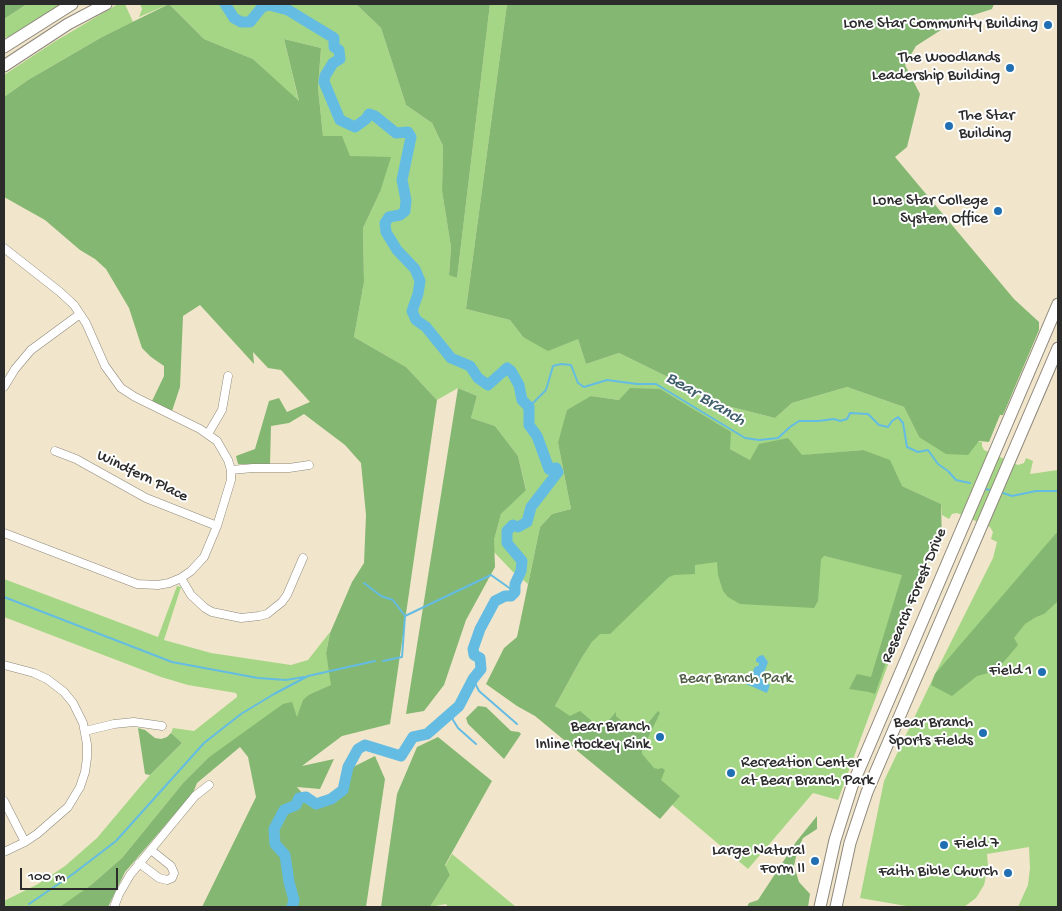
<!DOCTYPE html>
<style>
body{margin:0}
#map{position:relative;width:1062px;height:911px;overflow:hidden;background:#f1e6cb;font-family:"Gochi Hand",sans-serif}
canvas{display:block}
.frame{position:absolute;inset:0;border:5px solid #2b2b2b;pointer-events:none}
.scale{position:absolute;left:20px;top:868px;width:98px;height:22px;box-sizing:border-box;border:2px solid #2b2b2b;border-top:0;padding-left:6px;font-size:15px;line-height:18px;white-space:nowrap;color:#2b2b2b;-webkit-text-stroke:4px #fff;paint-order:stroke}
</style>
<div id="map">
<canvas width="1062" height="911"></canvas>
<div class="frame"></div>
<div class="scale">100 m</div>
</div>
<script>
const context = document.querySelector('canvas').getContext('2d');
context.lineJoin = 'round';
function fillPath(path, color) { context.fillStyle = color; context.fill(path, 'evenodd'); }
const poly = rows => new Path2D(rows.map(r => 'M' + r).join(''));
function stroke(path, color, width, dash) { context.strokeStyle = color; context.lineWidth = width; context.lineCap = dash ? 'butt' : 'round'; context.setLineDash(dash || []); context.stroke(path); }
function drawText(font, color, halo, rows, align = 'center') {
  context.font = font + ' "Gochi Hand",sans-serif'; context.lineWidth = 4; context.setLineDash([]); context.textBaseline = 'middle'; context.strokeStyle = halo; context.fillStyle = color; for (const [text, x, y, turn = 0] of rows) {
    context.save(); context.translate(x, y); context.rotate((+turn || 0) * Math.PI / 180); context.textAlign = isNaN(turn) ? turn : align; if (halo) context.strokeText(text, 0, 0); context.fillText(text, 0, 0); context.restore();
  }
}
const green = poly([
 [27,4,62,4,11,36,4,38,4,19],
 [118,4,125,4,133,22,102,37,28,80,4,97,4,75,54,42],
 [140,4,169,4,139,17,142,9],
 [169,4,356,4,381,28,406,105,432,123,443,146,442,191,451,247,449,274,457,278,490,4,507,4,466,309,510,320,523,337,578,339,586,364,619,353,727,406,775,418,792,403,847,387,904,407,919,437,982,442,982,446,984,450,1018,465,1024,463,1026,458,1033,461,1030,474,1058,470,1058,531,1048,543,1058,543,1058,907,1018,907,1028,885,1030,868,1029,847,987,854,988,867,984,885,976,898,964,907,912,907,860,898,884,781,935,674,993,558,997,542,991,539,993,532,990,527,957,513,952,514,949,519,942,515,941,504,902,486,863,450,750,460,730,449,619,400,591,396,558,443,571,509,552,514,540,527,528,584,522,579,523,577,513,572,494,552,494,540,501,514,526,489,518,456,495,426,471,418,477,396,458,388,437,400,406,367,354,337,364,282,363,228,380,192,350,156,323,136,318,88,321,48,284,39,299,102,253,59,204,39],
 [824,556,920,578,838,800,813,793,748,869,555,706,581,659,592,642,663,562],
 [4,579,158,637,177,586,181,587,164,640,211,653,291,665,308,660,330,632,326,653,332,685,310,694,297,718,208,758,183,783,122,858,91,885,67,903,60,907,7,907,4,906,4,901,38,884,65,866,97,838,150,775,182,743,171,733,173,728,194,731,237,697,237,695,236,693,188,685,161,677,4,617],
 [452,854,516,907,448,907,446,904,430,907,450,875,445,866]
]);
const forest = poly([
 [4,4,27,4,4,19],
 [169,4,204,39,253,59,299,101,284,39,321,48,318,88,323,136,342,136,350,156,391,157,380,192,363,228,364,282,354,337,406,367,437,400,390,724,342,736,302,766,334,759,320,789,297,787,315,808,337,798,353,767,375,756,385,779,366,907,202,907,256,797,248,757,240,747,197,783,193,793,125,872,108,907,60,907,91,885,122,858,183,783,208,758,283,704,292,702,297,717,303,700,310,694,331,685,326,653,330,633,352,582,364,563,366,515,361,463,345,445,304,414,289,423,271,426,270,464,238,464,236,456,255,449,269,401,279,398,287,412,310,402,281,370,268,368,253,352,254,364,200,305,183,316,180,387,172,411,152,401,164,376,164,366,151,357,142,348,129,308,106,269,95,259,80,250,45,220,4,197,4,97,28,80,102,37],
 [356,4,490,4,457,278,449,275,451,247,442,191,443,146,432,123,406,105,381,28],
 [507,4,994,4,992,9,955,21,916,46,905,65,920,94,907,147,895,157,1014,299,1039,322,1039,330,1003,415,1000,415,989,442,979,441,968,455,946,454,919,437,904,407,847,387,792,403,775,418,727,406,619,353,586,364,578,339,548,351,523,337,510,320,466,309],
 [458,388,477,396,471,418,495,426,518,456,526,490,501,514,494,540,495,567,466,620,444,685,424,711,406,714],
 [630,388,660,389,731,432,730,449,750,460,759,444,788,438,802,455,863,450,890,460,902,486,941,504,942,542,920,578,913,601,900,623,875,694,869,692,849,689,857,674,871,677,902,575,824,556,821,559,818,601,814,608,740,604,728,597,723,591,718,575,717,562,695,565,695,574,674,575,669,577,610,634,600,634,592,642,581,659,555,706,570,716,580,711,599,727,603,727,616,712,616,716,636,733,640,733,658,711,660,713,642,750,642,754,654,768,658,769,662,768,665,770,661,780,680,796,660,819,535,716,517,706,486,684,504,648,517,637,540,527,552,514,571,509,558,443,567,410,591,396,619,400],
 [1058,531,1058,601,1044,614,1036,617,1025,624,1014,638,1018,645,996,671,977,676,952,696,931,685,935,674],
 [478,706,486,707,511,731,519,732,521,734,504,759,468,724,466,718],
 [138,728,145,730,155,738,161,739,167,737,171,733,182,743,150,775,145,774],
 [438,737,492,781,445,865,450,875,430,907,381,907,397,794,417,747],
 [817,816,817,829,803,838,797,852,794,866,799,882,810,894,808,907,747,907,749,903,758,900,796,842]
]);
const water = poly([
 [763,655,768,662,762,679,764,682,770,685,767,693,746,684,750,675,753,673,754,668,759,665,759,663,756,662,756,659,759,656]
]);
const stream = poly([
 [529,407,546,390,553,366,561,364,571,365,578,383,584,387,607,380,637,384,656,384,745,438,759,440,778,438,790,427,799,421,818,421,834,419,840,421,847,419,850,413,868,414,879,425,888,427,892,421,898,417,903,423,907,447,918,452,928,450,938,464,948,471,956,480,970,483],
 [985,489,990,490],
 [1003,493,1012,496,1036,491,1058,491],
 [364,583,381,596,393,600,405,616],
 [4,597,172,662,258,678,286,680,304,677],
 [383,661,402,657,405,616,491,575,515,592],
 [473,679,479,691,517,724],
 [451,712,453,720,458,728,476,744],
 [29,904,73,874,116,841,204,743,241,714,274,694,308,676,375,661]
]);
const river = poly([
 [225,4,234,18,241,22,250,22,262,7,269,5,288,10,334,38,334,47,339,50,340,59,333,63,325,76,324,82,340,120,355,127,366,119,369,114,375,116,396,133,408,132,411,137,402,180,406,200,405,211,400,215,389,217,385,223,386,232,397,250,415,269,420,281,418,294,412,311,416,320,426,327,451,358,470,366,478,378,488,385,507,368,511,371,519,385,522,400,529,407,529,425,537,436,549,469,556,468,558,472,531,507,527,522,518,527,513,525,507,531,507,543,522,561,521,571,515,584,515,592,511,596,505,596,495,601,480,629,473,649,474,655,480,658,481,669,473,679,459,706,427,734,413,737,401,756,365,745,358,749,348,767,343,790,331,799,316,804,306,797,299,798,296,805,284,810,274,829,275,844,285,855,289,882,294,900,292,907]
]);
const minor = poly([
 [4,248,60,292,74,305,86,323,105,366,121,388,135,397,200,429,217,441,228,460,231,470,231,480,217,526,204,557,191,571,181,578,169,583,158,585,137,584,4,533],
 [4,387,15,369,31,350,80,314],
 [208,434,222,410,228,376],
 [55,451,76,459,146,498,217,526],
 [231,470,253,468,289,468,309,465],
 [181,578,191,595,205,608,212,612,241,618,259,616,267,614,282,602,287,595,303,558],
 [4,665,34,673,47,679,64,692,73,703,83,723,87,744,87,758,85,772,80,787,68,807,37,834,25,842,4,852],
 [85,731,114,724,134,722,162,726],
 [4,801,25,842],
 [139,863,159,878,167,880,172,878,174,873,171,866,151,850],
 [114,907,119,894,130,875,195,796,209,785]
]);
const secondary = poly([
 [4,47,72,4],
 [4,66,68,24,106,4],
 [820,907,835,840,852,786,1058,304],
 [836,907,850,843,867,792,1058,348]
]);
const markers = [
 [1048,25,5,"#1f6fb2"],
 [1010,68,5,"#1f6fb2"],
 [949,126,5,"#1f6fb2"],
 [998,211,5,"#1f6fb2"],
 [1042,672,5,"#1f6fb2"],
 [983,733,5,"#1f6fb2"],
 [660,737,5,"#1f6fb2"],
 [731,773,5,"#1f6fb2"],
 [944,845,5,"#1f6fb2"],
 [815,861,5,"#1f6fb2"],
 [1008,873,5,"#1f6fb2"]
];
const poiNames = [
 ["Lone Star Community Building",1038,25],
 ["The Woodlands",1000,59],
 ["Leadership Building",1000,77],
 ["The Star",959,117,"left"],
 ["Building",959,135,"left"],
 ["Lone Star College",988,202],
 ["System Office",988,220],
 ["Field 1",1032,672],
 ["Bear Branch",973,724],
 ["Sports Fields",973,742],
 ["Bear Branch",650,728],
 ["Inline Hockey Rink",650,746],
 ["Recreation Center",741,764,"left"],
 ["at Bear Branch Park",741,782,"left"],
 ["Field 7",954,845,"left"],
 ["Large Natural",805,852],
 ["Form II",805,870],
 ["Faith Bible Church",998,873]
];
const streetNames = [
 ["Windfern Place",142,477,26],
 ["Research Forest Drive",915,596,-67]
];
const parkNames = [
 ["Bear Branch Park",736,680]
];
const waterNames = [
 ["Bear Branch",705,400,31]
];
fillPath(green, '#a5d685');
fillPath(forest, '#84b772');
fillPath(water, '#65bce2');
stroke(stream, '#65bce2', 2);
stroke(river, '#65bce2', 11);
stroke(minor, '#8e887b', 9);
stroke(secondary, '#8e887b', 13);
stroke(minor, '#fff', 8);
stroke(secondary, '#fff', 11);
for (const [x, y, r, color] of markers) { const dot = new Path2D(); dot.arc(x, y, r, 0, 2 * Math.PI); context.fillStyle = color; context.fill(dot); stroke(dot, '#fff', 2); }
drawText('16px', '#2b2b2b', '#fff', poiNames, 'right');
drawText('16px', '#2b2b2b', '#fff', streetNames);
drawText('16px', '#505e46', '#fff', parkNames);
drawText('italic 18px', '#3f5e6b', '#fff', waterNames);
</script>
